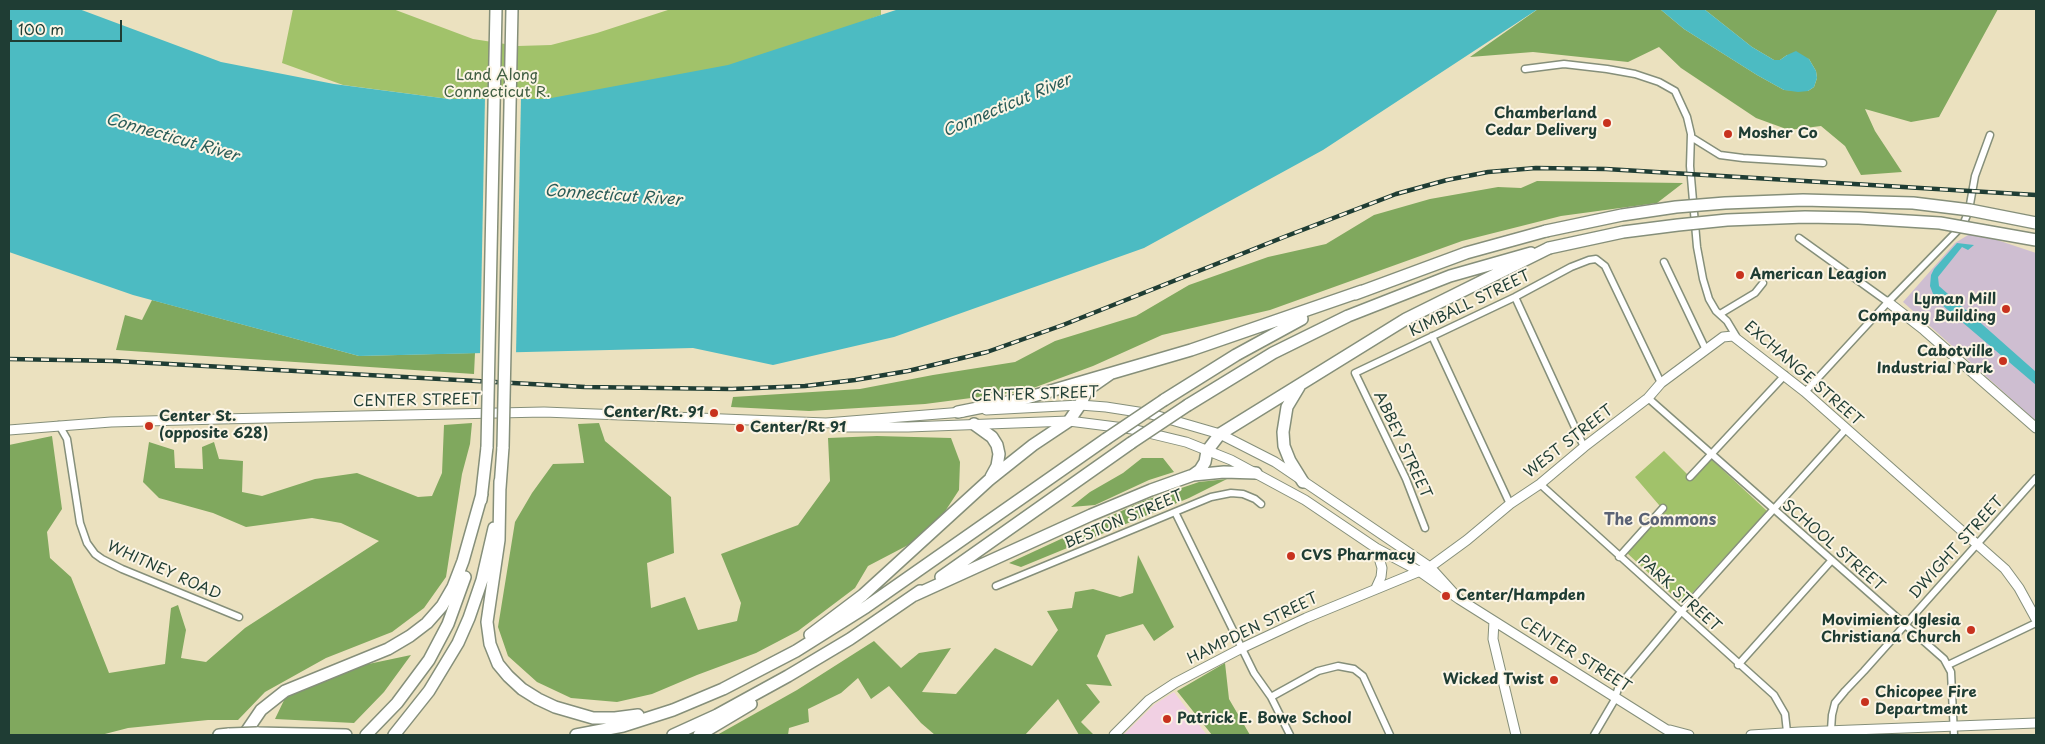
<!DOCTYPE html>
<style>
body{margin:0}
#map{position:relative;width:2045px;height:744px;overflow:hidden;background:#ebe1bf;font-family:"Playpen Sans",sans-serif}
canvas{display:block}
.frame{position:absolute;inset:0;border:10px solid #1f3d34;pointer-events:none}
.scale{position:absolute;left:10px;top:20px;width:112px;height:22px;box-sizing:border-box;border:2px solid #1f3d34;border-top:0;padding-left:6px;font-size:15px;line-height:18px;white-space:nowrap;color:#1f3d34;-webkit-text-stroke:4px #fcf5e5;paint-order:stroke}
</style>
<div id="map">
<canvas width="2045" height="744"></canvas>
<div class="frame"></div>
<div class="scale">100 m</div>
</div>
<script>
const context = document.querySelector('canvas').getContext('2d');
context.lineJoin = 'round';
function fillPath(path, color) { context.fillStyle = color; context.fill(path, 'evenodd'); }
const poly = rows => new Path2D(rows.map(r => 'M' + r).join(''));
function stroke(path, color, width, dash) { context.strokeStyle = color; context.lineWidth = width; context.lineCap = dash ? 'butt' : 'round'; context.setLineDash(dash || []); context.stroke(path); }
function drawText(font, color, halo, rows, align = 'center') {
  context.font = font + ' "Playpen Sans",sans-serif'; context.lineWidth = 4; context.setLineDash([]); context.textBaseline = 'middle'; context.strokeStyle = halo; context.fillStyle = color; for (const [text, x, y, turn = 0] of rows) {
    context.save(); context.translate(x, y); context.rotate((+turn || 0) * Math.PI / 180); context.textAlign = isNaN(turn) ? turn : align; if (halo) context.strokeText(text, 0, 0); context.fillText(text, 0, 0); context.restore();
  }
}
const built = poly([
 [1174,692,1207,735,1123,735,1155,704]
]);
const industrial = poly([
 [1973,232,2036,253,2036,421,1903,302,1955,243]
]);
const green = poly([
 [293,9,393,9,473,39,518,46,551,45,597,33,671,9,881,9,881,15,629,105,449,99,343,85,282,63],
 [1664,451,1691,478,1711,459,1767,511,1682,604,1627,553,1665,512,1635,477]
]);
const forest = poly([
 [1538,9,1660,9,1684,29,1757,75,1784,90,1808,91,1814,87,1817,78,1816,71,1809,59,1787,55,1780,60,1774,60,1752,47,1704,9,1998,9,1939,117,1911,122,1865,109,1875,131,1902,172,1861,175,1845,146,1821,126,1789,130,1756,118,1681,68,1659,47,1628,62,1533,52,1470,57],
 [1537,181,1683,183,1657,203,1561,216,1462,241,1270,310,1162,335,1093,366,1025,391,925,404,809,411,731,407,733,397,860,389,933,375,1015,362,1055,341,1136,316,1189,285,1268,257,1326,244,1374,215,1430,199,1498,187,1521,188],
 [152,300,359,356,475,353,474,374,116,350,125,315,142,320],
 [472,423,470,444,462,474,446,577,424,608,392,632,326,658,265,692,238,720,208,720,128,728,101,735,9,735,9,445,52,436,62,509,47,532,50,558,71,577,109,673,165,664,171,608,178,605,186,630,181,658,206,662,245,628,379,541,341,523,312,518,246,527,213,513,159,498,143,482,149,442,174,450,175,468,203,469,202,447,214,442,219,459,243,461,242,492,262,496,315,479,357,473,418,497,432,496,442,473,444,425],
 [599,423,605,441,671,497,674,553,647,563,651,608,685,597,698,630,737,621,741,603,721,554,798,525,830,481,828,438,877,436,951,438,960,462,959,490,944,513,912,543,868,566,855,588,798,631,756,653,697,675,652,694,617,702,571,698,537,682,508,656,498,627,515,522,532,493,553,464,584,463,578,424],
 [1142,458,1163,458,1174,472,1149,480,1095,505,1071,507,1090,492,1123,473],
 [1227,479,1189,498,1021,567,1009,563,1143,501,1199,482],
 [1138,555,1174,627,1154,641,1143,624,1106,635,1097,656,1112,686,1086,684,1100,702,1081,722,1094,735,1079,735,1058,699,1025,735,935,735,921,723,889,686,871,699,858,678,841,693,808,709,809,722,789,728,788,735,717,735,797,690,874,641,901,668,919,653,951,648,922,692,956,694,995,648,1032,666,1058,630,1047,611,1072,608,1075,592,1093,589,1120,597,1133,593],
 [411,655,384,692,354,723,275,719,286,696,359,666],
 [1225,663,1229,699,1250,735,1212,735,1177,691]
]);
const water = poly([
 [9,9,79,9,221,62,334,84,449,99,546,99,728,65,899,9,1538,9,1323,150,1144,248,894,337,773,365,693,348,359,356,133,295,9,252],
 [1660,9,1704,9,1752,47,1774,60,1780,60,1787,55,1796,51,1809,59,1816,71,1817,78,1814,87,1808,91,1798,92,1784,90,1757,75,1684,29],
 [1957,243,1974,245,1968,250,1962,247,1938,277,1939,286,2036,372,2036,385,1935,299,1930,286,1931,275,1934,269]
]);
const pier = poly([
 [485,97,521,97,516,355,480,356]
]);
const street = poly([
 [1525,69,1564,64,1607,69,1635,74,1659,82,1675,91,1687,117,1691,134,1690,166,1697,247,1703,279,1709,299,1716,311,1727,321,1736,336],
 [1691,137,1720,155,1743,158,1823,163],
 [1799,238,1888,302],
 [1664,262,1706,350],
 [1515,297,1584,447],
 [1720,314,1755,293,1763,283],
 [1432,336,1510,504],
 [1805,392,1888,302,1963,225,1969,210,1975,176,1990,135],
 [1648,398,1944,659,1951,672,1954,735],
 [59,425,67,439,80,523,87,543,95,554,102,559,122,569,239,617],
 [1690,477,1785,375],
 [1540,484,1774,695,1785,714,1787,732],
 [1175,512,1254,673,1271,697,1290,735],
 [1425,528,1406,479,1355,373,1515,297,1571,267,1589,260,1596,259,1605,266,1661,383],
 [1619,557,1663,508],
 [996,586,1211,497,1231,493,1243,494,1255,499,1261,504],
 [1738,665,1831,561],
 [1948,665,2036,623],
 [1271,697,1318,671,1338,666,1354,669,1363,676,1390,735],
 [1831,730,1832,715,1835,703,1845,691,1864,671,2036,478],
 [1594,735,1614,701,1619,686,1681,612,1846,429]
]);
const secondary = poly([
 [1888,302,1924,330,2036,428],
 [986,410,1080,405,1106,407,1151,414,1220,434,1275,462,1430,567,1459,599],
 [836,426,844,427,908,427,1069,421,1132,429,1186,442,1231,460,1305,500,1376,548,1419,571,1459,599,1675,735],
 [9,430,111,422,220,419,544,412,826,423,963,412],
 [1376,588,1381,577,1382,568,1376,548],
 [1494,621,1493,639,1516,735],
 [1670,730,1689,735],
 [1114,735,1149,700,1175,683,1242,648,1306,618,1430,567,1467,540,1510,504,1540,484,1584,447,1648,398,1661,383,1723,337,1733,336,1805,392,2005,569,2019,588,2036,619],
 [1751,735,1800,732,2036,723]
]);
const highway = poly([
 [1355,294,1466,253,1546,231],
 [1299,387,1287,407,1283,432,1284,446,1290,461,1303,482],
 [1164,400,1236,355,1302,319],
 [1188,405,1273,353,1348,316,1450,276,1531,253],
 [958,412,1023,399,1191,350,1362,291],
 [974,424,992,437,997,445,999,454,997,466,991,477],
 [1193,475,1224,472,1256,473],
 [500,481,499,540,487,622,490,644,498,664,508,676,522,689,538,699,555,707,593,718,615,718,638,715],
 [500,488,503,447],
 [481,500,487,447],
 [941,577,1131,443],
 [915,595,1091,515,1151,490,1193,475,1200,470,1205,462,1207,451,1220,434,1406,319,1549,248],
 [810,635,863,595,989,480,1033,445,1069,421,1080,405,1087,390,1110,374],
 [257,733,346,735],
 [219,735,229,734],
 [244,735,261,710,285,691,388,649,410,636,427,623,442,606,453,587,463,561,482,494],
 [366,735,397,703,429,660,448,624,465,577],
 [394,735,429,691,458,643,469,618,482,580,494,528],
 [576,735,623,726,673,710,723,689,796,651,866,607,1106,439],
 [673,735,717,715,788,676,850,639,920,591],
 [699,735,751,704]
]);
const rail = poly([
 [9,359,115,361,585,387,732,389,805,386,855,380,908,371,987,352,1063,325,1284,237,1396,194,1447,180,1488,172,1536,168,1606,169,2036,195]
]);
const highwayBridge = poly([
 [1546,231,1622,215,1676,207,1725,203,1803,200,1913,203,1970,210,2036,223],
 [1549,248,1623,232,1678,225,1727,220,1805,217,1859,218,1940,223,2036,240],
 [1106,439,1164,400],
 [1131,443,1188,405],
 [487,447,496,9],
 [503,447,512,9],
 [229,734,257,733]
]);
const markers = [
 [1607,123,5,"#c8321e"],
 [1728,134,5,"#c8321e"],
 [1740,275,5,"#c8321e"],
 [2006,309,5,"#c8321e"],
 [2003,361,5,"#c8321e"],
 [714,413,5,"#c8321e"],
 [149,426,5,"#c8321e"],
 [740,428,5,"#c8321e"],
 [1291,556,5,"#c8321e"],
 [1446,596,5,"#c8321e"],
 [1971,630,5,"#c8321e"],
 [1554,680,5,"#c8321e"],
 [1865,702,5,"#c8321e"],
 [1167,719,5,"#c8321e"]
];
const parkNames = [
 ["Land Along",497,76],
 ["Connecticut R.",497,93]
];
const poiNames = [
 ["Chamberland",1597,114,"right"],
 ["Cedar Delivery",1597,131,"right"],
 ["Mosher Co",1738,134],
 ["American Leagion",1750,275],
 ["Lyman Mill",1996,300,"right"],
 ["Company Building",1996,317,"right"],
 ["Cabotville",1993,352,"right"],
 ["Industrial Park",1993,369,"right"],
 ["Center/Rt. 91",704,413,"right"],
 ["Center St.",159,417],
 ["(opposite 628)",159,434],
 ["Center/Rt 91",750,428],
 ["CVS Pharmacy",1301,556],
 ["Center/Hampden",1456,596],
 ["Movimiento Iglesia",1961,621,"right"],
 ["Christiana Church",1961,638,"right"],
 ["Wicked Twist",1544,680,"right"],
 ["Chicopee Fire",1875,693],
 ["Department",1875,710],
 ["Patrick E. Bowe School",1177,719]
];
const streetNames = [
 ["KIMBALL STREET",1470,304,-26],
 ["EXCHANGE STREET",1803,374,41],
 ["CENTER STREET",1035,395,-2],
 ["CENTER STREET",417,401,-1],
 ["WEST STREET",1569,442,-38],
 ["ABBEY STREET",1402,445,65],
 ["BESTON STREET",1124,520,-23],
 ["SCHOOL STREET",1833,546,41],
 ["DWIGHT STREET",1957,548,-48],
 ["WHITNEY ROAD",164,571,24],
 ["PARK STREET",1679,594,42],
 ["HAMPDEN STREET",1253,629,-26],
 ["CENTER STREET",1575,655,32]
];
const waterNames = [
 ["Connecticut River",1007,106,-23],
 ["Connecticut River",172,138,16],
 ["Connecticut River",613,196,4]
];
const neighbourhoodNames = [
 ["The Commons",1660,521]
];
fillPath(built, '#f1d0e3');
fillPath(industrial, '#cebed1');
fillPath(green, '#a1c26a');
fillPath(forest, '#80a85e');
fillPath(water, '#4cbbc2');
fillPath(pier, '#ebe1bf');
stroke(street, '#858f7a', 9);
stroke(secondary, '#858f7a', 11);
stroke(highway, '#858f7a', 14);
stroke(street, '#fff', 6);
stroke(secondary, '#fff', 9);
stroke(highway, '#fff', 11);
stroke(rail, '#1f3d34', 4.5);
stroke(rail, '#fcf5e5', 2.5, [8]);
stroke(highwayBridge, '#858f7a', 14, []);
stroke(highwayBridge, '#fff', 11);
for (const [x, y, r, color] of markers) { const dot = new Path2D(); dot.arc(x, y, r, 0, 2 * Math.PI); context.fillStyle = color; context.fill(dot); stroke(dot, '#fcf5e5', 2); }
drawText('15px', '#405e42', '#fcf5e5', parkNames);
drawText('bold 15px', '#1f3d34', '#fcf5e5', poiNames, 'left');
drawText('15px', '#1f3d34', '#fcf5e5', streetNames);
drawText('italic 16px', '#2a5c58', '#fcf5e5', waterNames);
drawText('bold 16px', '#5a6275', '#fcf5e5', neighbourhoodNames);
</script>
